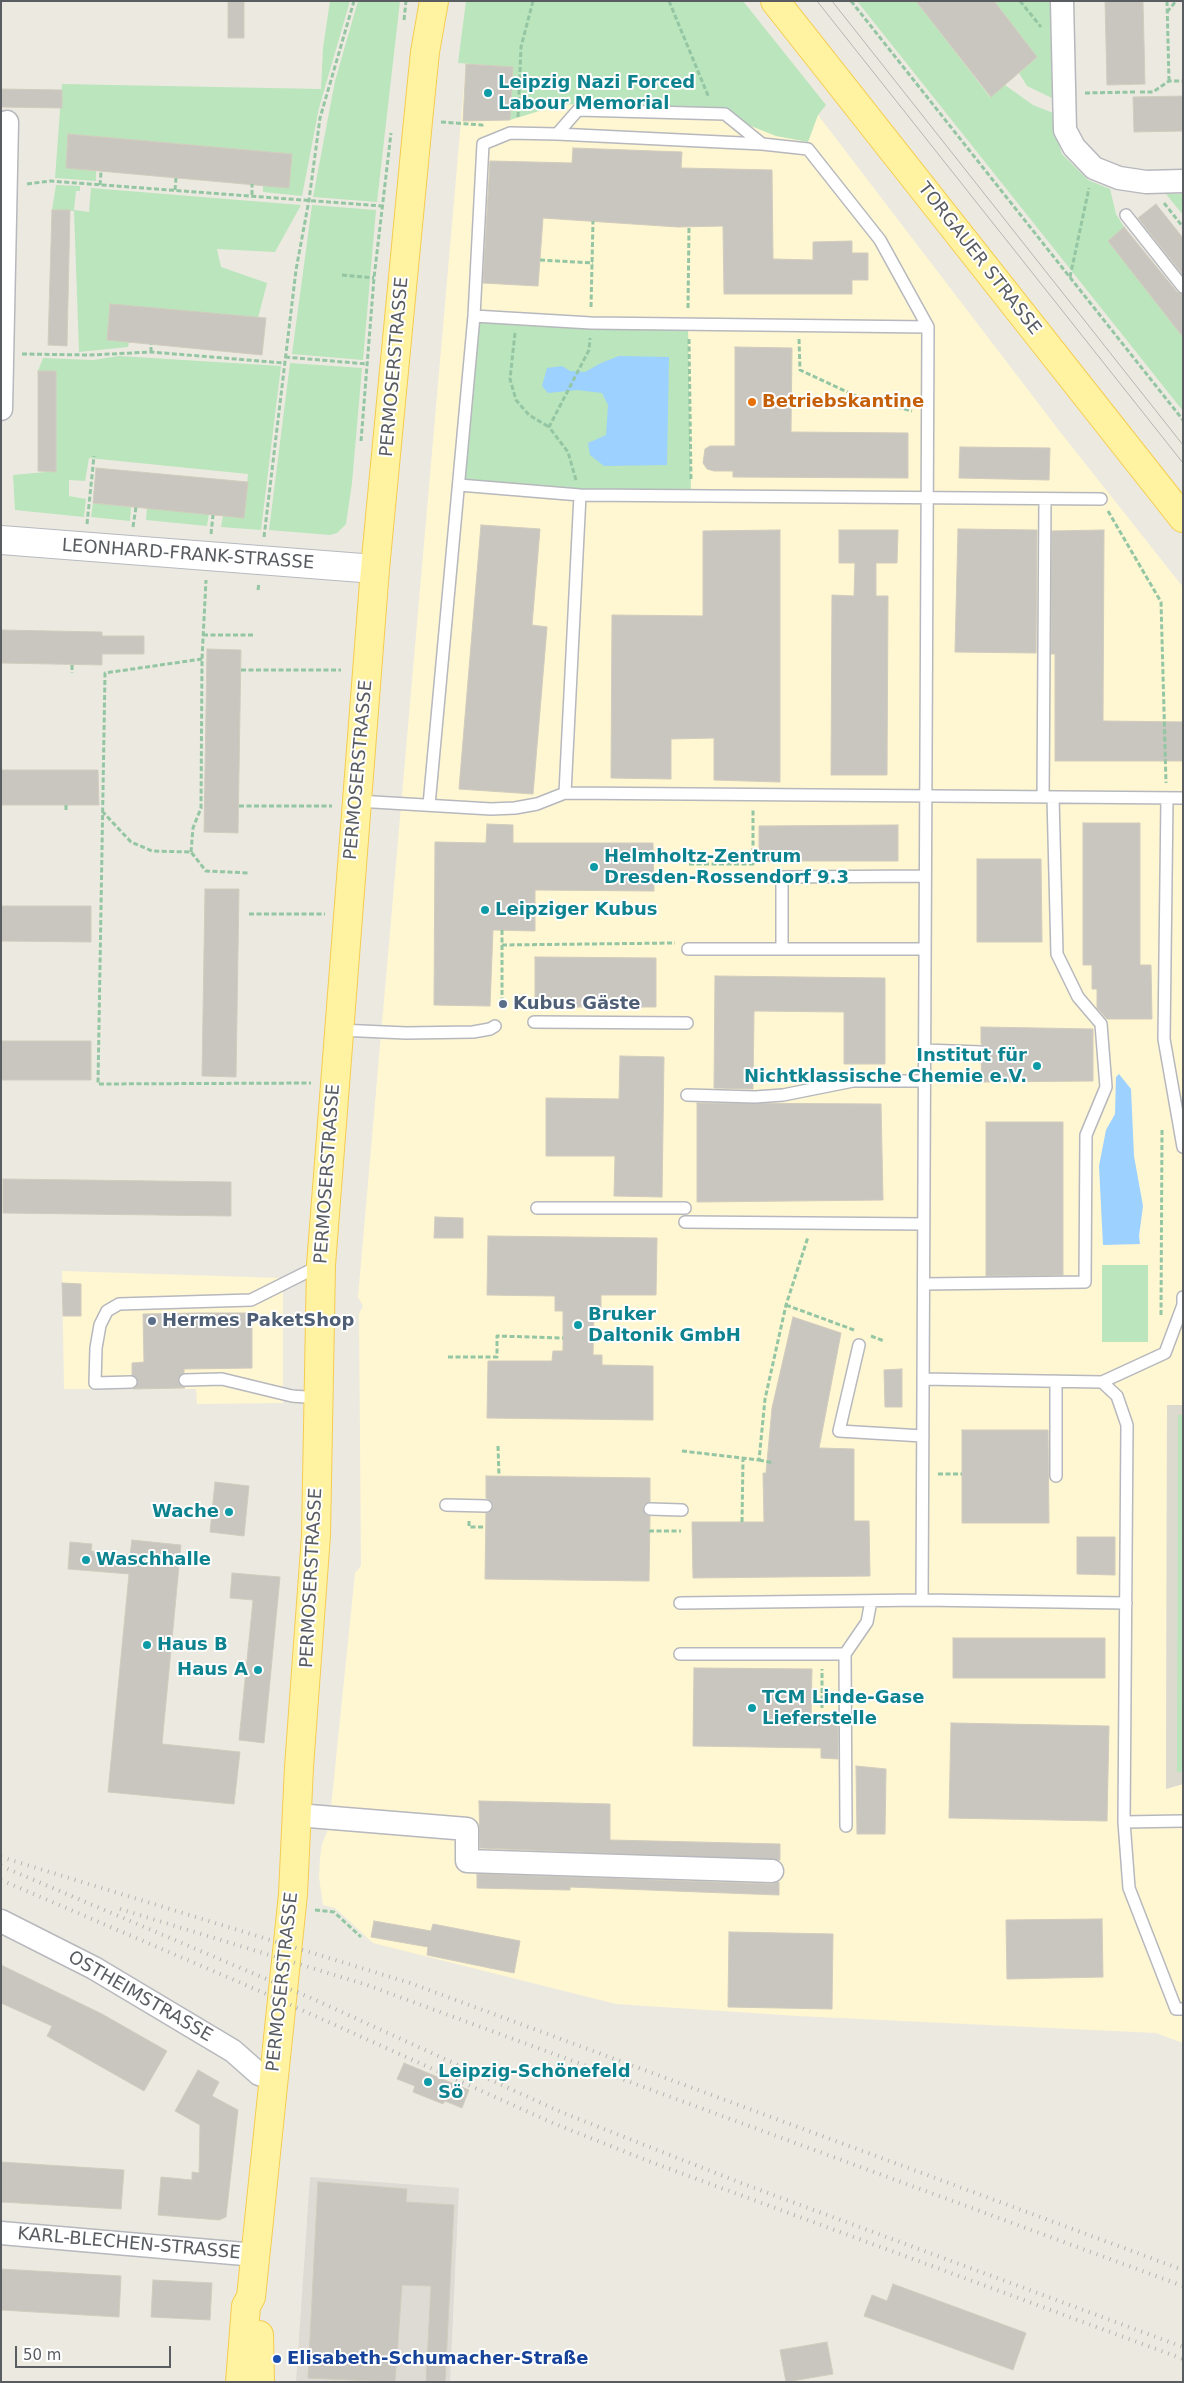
<!DOCTYPE html>
<meta charset="utf-8">
<style>
body{margin:0}
#map{position:relative;width:1184px;height:2383px;overflow:hidden;background:#eceae0;font-family:"DejaVu Sans",sans-serif}
canvas{display:block}
.frame{position:absolute;inset:0;border:2px solid #595c61;pointer-events:none}
.scale{position:absolute;left:15px;top:2346px;width:156px;height:22px;box-sizing:border-box;border:2px solid #595c61;border-top:0;padding-left:6px;font-size:15px;line-height:18px;white-space:nowrap;color:#595c61;-webkit-text-stroke:4px #fff;paint-order:stroke}
</style>
<div id="map">
<canvas width="1184" height="2383"></canvas>
<div class="frame"></div>
<div class="scale">50 m</div>
</div>
<script>
const context = document.querySelector('canvas').getContext('2d');
context.lineJoin = 'round';
function fillPath(path, color) { context.fillStyle = color; context.fill(path, 'evenodd'); }
const poly = rows => new Path2D(rows.map(r => 'M' + r).join(''));
function stroke(path, color, width, dash) { context.strokeStyle = color; context.lineWidth = width; context.lineCap = dash ? 'butt' : 'round'; context.setLineDash(dash || []); context.stroke(path); }
function drawText(font, color, halo, rows, align = 'center') {
  context.font = font + ' "DejaVu Sans",sans-serif'; context.lineWidth = 4; context.setLineDash([]); context.textBaseline = 'middle'; context.strokeStyle = halo; context.fillStyle = color; for (const [text, x, y, turn = 0] of rows) {
    context.save(); context.translate(x, y); context.rotate((+turn || 0) * Math.PI / 180); context.textAlign = isNaN(turn) ? turn : align; if (halo) context.strokeText(text, 0, 0); context.fillText(text, 0, 0); context.restore();
  }
}
const commercial = poly([
 [476,1,818,115,1061,433,1183,587,1183,1405,1167,1406,1166,1789,1183,1784,1183,2043,1156,2033,798,2016,616,2004,373,1943,335,1908,323,1905,319,1877,320,1858,322,1844,329,1827,355,1573,361,1566,359,1314,363,1306,358,1297,466,64],
 [62,1271,283,1278,283,1403,197,1404,196,1389,64,1389]
]);
const industrial = poly([
 [310,2177,459,2188,450,2382,296,2382]
]);
const education = poly([
 [1167,1405,1183,1405,1183,1784,1166,1789]
]);
const green = poly([
 [330,1,350,1,319,108,302,196,263,192,263,185,289,187,292,154,68,134,66,167,96,171,96,181,55,178,62,84,321,89,323,48],
 [358,1,400,1,377,202,313,197,335,81],
 [466,1,743,1,826,105,818,115,808,142,776,136,746,124,727,111,562,104,510,120,513,67,458,63],
 [857,1,916,1,990,97,1005,85,1033,105,1053,113,1056,135,1062,154,1088,180,1110,189,1116,214,1124,227,1108,241,1183,337,1183,411],
 [994,1,1050,1,1052,98,1027,86,1019,73,1037,57],
 [56,185,80,186,80,191,76,191,74,210,89,212,91,188,301,205,275,252,217,249,221,267,267,283,258,318,110,305,107,340,129,342,128,347,79,352,74,211,52,210],
 [1166,194,1183,194,1183,215],
 [312,205,376,210,363,360,292,354],
 [474,316,688,325,691,495,459,485],
 [119,356,281,366,261,530,221,527,223,516,244,517,248,474,89,458,85,481,69,480,69,496,86,499,84,517,15,510,13,475,56,471,56,371,38,371,43,358,93,360],
 [290,363,362,368,352,483,346,524,337,533,330,535,269,530],
 [93,503,131,507,130,521,91,517],
 [147,508,209,514,207,526,146,520],
 [1102,1265,1148,1265,1148,1342,1102,1342],
 [1178,1415,1183,1415,1183,1772,1177,1772]
]);
const water = poly([
 [619,356,669,357,667,465,604,466,590,455,588,443,606,435,608,405,602,393,577,390,548,393,542,386,547,368,562,366,570,371,585,372,601,363],
 [1119,1074,1131,1089,1134,1156,1143,1206,1139,1236,1140,1244,1103,1245,1099,1166,1106,1130,1115,1114,1116,1077]
]);
const building = poly([
 [228,1,244,1,244,38,228,38,228,1],
 [916,1,994,1,1037,57,991,97,916,1],
 [1105,1,1143,1,1145,84,1107,85,1105,1],
 [466,64,513,67,510,120,463,121,466,64],
 [1,89,62,90,62,108,1,107,1,89],
 [1183,96,1183,131,1134,132,1133,97,1183,96],
 [68,134,292,154,289,188,66,168,68,134],
 [573,148,682,152,681,168,772,170,773,259,813,260,813,242,852,241,852,253,868,253,868,280,852,280,852,294,724,294,723,226,678,227,543,218,538,286,483,283,490,161,572,163,573,148],
 [1156,204,1183,238,1183,275,1138,218,1156,204],
 [52,210,70,210,67,346,48,345,52,210],
 [1124,227,1177,292,1183,294,1183,337,1108,241,1124,227],
 [110,304,266,318,262,355,107,340,110,304],
 [735,347,792,348,791,432,908,433,908,478,733,477,733,471,714,471,707,469,703,463,705,449,710,446,735,446,735,347],
 [38,371,56,371,56,472,38,471,38,371],
 [960,447,1050,448,1049,480,959,478,960,447],
 [96,468,248,482,244,518,93,503,96,468],
 [481,525,540,529,532,625,547,627,533,794,459,789,481,525],
 [958,529,1037,530,1036,653,955,652,958,529],
 [780,530,780,782,714,780,714,738,671,739,671,779,611,778,612,615,703,616,703,531,780,530],
 [839,530,898,530,897,563,876,563,876,596,888,596,887,775,831,775,832,595,854,596,855,563,839,563,839,530],
 [1104,530,1103,721,1183,722,1183,761,1055,761,1055,654,1051,654,1052,531,1104,530],
 [1,630,102,632,102,636,144,636,144,654,102,654,102,665,1,663,1,630],
 [207,649,241,650,238,833,204,832,207,649],
 [1,770,98,770,99,805,1,805,1,770],
 [1083,823,1140,823,1140,965,1151,965,1152,1019,1107,1019,1097,1008,1097,989,1092,989,1092,965,1083,965,1083,823],
 [487,824,513,825,513,843,653,843,654,891,535,890,535,931,493,930,490,1006,434,1005,435,842,486,843,487,824],
 [898,825,898,861,759,861,759,826,898,825],
 [977,859,1041,859,1042,942,977,942,977,859],
 [205,889,239,889,236,1077,202,1076,205,889],
 [1,906,91,906,91,942,1,941,1,906],
 [535,957,656,958,656,1007,535,1007,535,957],
 [715,976,885,978,885,1064,844,1064,844,1012,754,1011,753,1089,714,1088,715,976],
 [981,1027,1093,1029,1093,1081,982,1082,981,1059,987,1056,988,1052,985,1046,981,1044,981,1027],
 [1,1041,91,1041,91,1080,1,1080,1,1041],
 [620,1056,664,1057,662,1197,614,1196,615,1156,546,1156,546,1098,619,1099,620,1056],
 [697,1103,881,1104,883,1200,697,1202,697,1103],
 [986,1122,1063,1122,1063,1275,986,1276,986,1122],
 [3,1179,231,1182,231,1216,3,1213,3,1179],
 [435,1217,463,1218,463,1238,434,1238,435,1217],
 [488,1236,657,1238,656,1295,601,1295,601,1312,594,1312,593,1355,602,1355,602,1365,653,1366,653,1420,487,1418,488,1361,552,1361,553,1351,563,1351,563,1311,555,1311,555,1296,487,1295,488,1236],
 [62,1283,81,1284,81,1316,63,1316,62,1283],
 [199,1313,252,1313,252,1368,184,1369,184,1373,181,1374,178,1380,179,1384,185,1388,133,1389,137,1386,138,1381,132,1375,132,1363,144,1362,143,1314,199,1313],
 [793,1317,841,1333,819,1448,854,1449,854,1521,869,1521,870,1576,693,1578,692,1522,764,1522,763,1473,766,1473,772,1408,793,1317],
 [902,1369,902,1407,885,1407,884,1370,902,1369],
 [962,1430,1048,1430,1049,1523,962,1523,962,1430],
 [486,1476,650,1478,650,1502,644,1505,643,1509,646,1515,650,1516,649,1581,485,1579,486,1513,492,1510,493,1506,490,1500,486,1498,486,1476],
 [215,1482,249,1486,244,1536,210,1532,215,1482],
 [1077,1537,1115,1537,1115,1575,1077,1574,1077,1537],
 [132,1540,181,1545,162,1744,240,1752,234,1804,108,1792,129,1574,68,1569,70,1542,92,1544,91,1551,130,1555,132,1540],
 [232,1573,280,1577,264,1743,239,1740,253,1600,230,1598,232,1573],
 [953,1638,1105,1638,1105,1678,953,1678,953,1638],
 [694,1668,812,1669,811,1719,838,1719,838,1759,821,1758,821,1748,693,1746,694,1668],
 [951,1723,1109,1726,1107,1821,949,1818,951,1723],
 [856,1766,886,1769,885,1834,857,1834,856,1766],
 [479,1801,610,1804,610,1840,780,1844,780,1860,480,1848,479,1801],
 [477,1874,772,1884,779,1882,779,1895,570,1887,570,1890,477,1888,477,1874],
 [1102,1919,1103,1977,1007,1979,1006,1920,1102,1919],
 [374,1921,431,1931,433,1924,520,1941,514,1973,427,1955,428,1947,371,1937,374,1921],
 [729,1932,833,1934,832,2009,728,2007,729,1932],
 [1,1965,102,2014,167,2051,144,2091,47,2036,52,2026,1,2003,1,1965],
 [404,2063,469,2090,462,2108,445,2101,443,2104,413,2092,415,2086,397,2079,404,2063],
 [198,2070,219,2082,212,2096,238,2110,226,2217,219,2220,158,2215,161,2177,192,2180,192,2172,199,2173,200,2125,175,2111,198,2070],
 [1,2162,124,2170,121,2209,1,2202,1,2162],
 [318,2182,407,2189,406,2202,454,2205,445,2382,426,2382,431,2286,402,2285,395,2382,308,2378,318,2182],
 [1,2269,121,2276,119,2317,1,2310,1,2269],
 [153,2280,212,2283,210,2320,151,2317,153,2280],
 [893,2284,1026,2333,1013,2370,864,2316,872,2295,887,2301,893,2284],
 [827,2342,833,2374,786,2382,780,2350,827,2342]
]);
const path = poly([
 [669,1,709,98],
 [851,1,1183,420],
 [1020,1,1041,27],
 [1167,1,1169,81],
 [1167,12,1176,1],
 [404,20,406,1],
 [1140,92,1153,92,1169,81,1183,81],
 [1085,93,1135,92],
 [518,117,521,47,533,1],
 [441,122,482,125,482,128],
 [27,184,50,181,382,206],
 [100,185,101,172],
 [175,190,176,178],
 [252,195,252,184],
 [1164,203,1183,227],
 [540,260,593,263],
 [342,275,374,278],
 [1070,277,1089,188],
 [591,307,593,221],
 [688,308,689,226],
 [515,333,510,379,516,400,529,415,549,427],
 [689,339,691,481],
 [799,339,800,370,858,397,912,411],
 [151,352,151,344],
 [22,354,90,355,151,352,284,363],
 [285,357,367,364],
 [361,441,374,278,391,133],
 [576,480,568,452,549,427,589,350,590,338],
 [1108,511,1161,602,1166,783],
 [87,524,94,456],
 [133,527,136,507],
 [211,534,213,515],
 [264,537,296,270,309,200,320,118,354,1],
 [258,590,259,583],
 [203,635,254,635],
 [202,659,105,673,98,1084,311,1083],
 [72,665,72,673],
 [241,670,341,670],
 [66,805,66,811],
 [239,806,332,806],
 [102,811,131,842,152,851,191,852,206,871,250,873],
 [191,852,193,828,201,808,202,659,206,580],
 [689,864,753,864,753,808],
 [249,914,325,914],
 [502,930,502,945,675,943],
 [502,945,502,1000],
 [786,1305,854,1330],
 [1161,1315,1162,1129],
 [871,1336,884,1341],
 [448,1357,497,1357,497,1336,563,1338],
 [498,1446,499,1476],
 [682,1451,759,1460,765,1399,786,1305,808,1237],
 [759,1460,774,1463],
 [938,1474,962,1474],
 [469,1521,469,1527,485,1527],
 [742,1522,743,1458],
 [649,1531,681,1531],
 [822,1708,822,1669],
 [315,1910,334,1912,361,1937]
]);
const lane = poly([
 [557,134,762,144],
 [1126,215,1183,287],
 [474,316,591,323,928,327],
 [459,485,580,495,1101,499],
 [565,793,580,495],
 [1043,797,1045,499],
 [1167,798,1164,1039,1183,1147],
 [357,801,491,809,515,808,537,804,565,793,1183,798],
 [429,805,474,316,483,144,510,133,557,134,578,110,725,114,762,144,808,149,880,240,928,327,922,1600],
 [688,949,925,949],
 [782,949,782,877,925,876],
 [534,1022,687,1023],
 [339,1030,406,1033,473,1032,490,1029,495,1026],
 [924,1050,981,1052],
 [687,1095,755,1097,783,1095,853,1081,924,1081],
 [537,1208,685,1208],
 [685,1222,924,1224],
 [924,1284,1085,1282,1086,1135,1106,1087,1101,1024,1078,997,1057,954,1053,797],
 [859,1345,839,1431,923,1436],
 [923,1379,1102,1382,1117,1396,1127,1425,1124,1822,1129,1888,1176,2009,1183,2009],
 [185,1380,222,1379,292,1396,319,1398],
 [131,1382,95,1383,96,1348,100,1325,107,1311,119,1304,251,1300,319,1266],
 [1102,1382,1165,1353,1183,1305,1183,1297],
 [1056,1476,1056,1381],
 [446,1505,486,1506],
 [650,1509,682,1510],
 [680,1603,922,1600,1126,1603],
 [680,1654,845,1654,867,1622,871,1601],
 [845,1654,846,1826],
 [1124,1822,1183,1821]
]);
const street = poly([
 [1062,1,1065,130,1074,147,1094,168,1119,178,1146,182,1183,181],
 [1,409,7,122],
 [297,1815,467,1829,467,1861,772,1871],
 [1,1921,94,1968,233,2051,259,2074,273,2079],
 [1,2233,256,2255]
]);
const secondary = poly([
 [1,540,375,569]
]);
const primary = poly([
 [775,1,1183,518],
 [259,2335,260,2382],
 [240,2382,246,2306,251,2297,293,1894,299,1767,316,1535,321,1265,375,569,418,121,425,52,434,1]
]);
const tram = poly([
 [817,1,1183,463],
 [832,1,1183,445]
]);
const rail = poly([
 [1,1857,410,1983,1183,2270],
 [1,1866,311,1998,561,2112,741,2183,1183,2347],
 [1,1880,255,1989,555,2124,651,2162,1183,2359],
 [120,1909,367,1985,1183,2286]
]);
const markers = [
 [488,93,5,"#0f9aa8"],
 [752,402,5,"#e8710a"],
 [594,867,5,"#0f9aa8"],
 [485,910,5,"#0f9aa8"],
 [503,1004,5,"#5c6f8a"],
 [1037,1066,5,"#0f9aa8"],
 [152,1321,5,"#5c6f8a"],
 [578,1325,5,"#0f9aa8"],
 [229,1512,5,"#0f9aa8"],
 [86,1560,5,"#0f9aa8"],
 [147,1645,5,"#0f9aa8"],
 [258,1670,5,"#0f9aa8"],
 [752,1708,5,"#0f9aa8"],
 [428,2082,5,"#0f9aa8"],
 [277,2359,5,"#1a4fb4"]
];
const cultureNames = [
 ["Leipzig Nazi Forced",498,83],
 ["Labour Memorial",498,104],
 ["Helmholtz-Zentrum",604,857],
 ["Dresden-Rossendorf 9.3",604,878],
 ["Leipziger Kubus",495,910],
 ["Institut für",1027,1056,"right"],
 ["Nichtklassische Chemie e.V.",1027,1077,"right"],
 ["Bruker",588,1315],
 ["Daltonik GmbH",588,1336],
 ["Wache",219,1512,"right"],
 ["Waschhalle",96,1560],
 ["Haus B",157,1645],
 ["Haus A",248,1670,"right"],
 ["TCM Linde-Gase",762,1698],
 ["Lieferstelle",762,1719],
 ["Leipzig-Schönefeld",438,2072],
 ["Sö",438,2093]
];
const streetNames = [
 ["TORGAUER STRASSE",979,259,52],
 ["PERMOSERSTRASSE",395,367,-85],
 ["LEONHARD-FRANK-STRASSE",188,555,4],
 ["PERMOSERSTRASSE",359,770,-85],
 ["PERMOSERSTRASSE",328,1174,-86],
 ["PERMOSERSTRASSE",312,1578,-87],
 ["PERMOSERSTRASSE",283,1982,-84],
 ["OSTHEIMSTRASSE",140,1997,30],
 ["KARL-BLECHEN-STRASSE",129,2244,5]
];
const foodNames = [
 ["Betriebskantine",762,402]
];
const serviceNames = [
 ["Kubus Gäste",513,1004],
 ["Hermes PaketShop",162,1321]
];
const transitNames = [
 ["Elisabeth-Schumacher-Straße",287,2359]
];
fillPath(commercial, '#fff6d2');
fillPath(industrial, '#dddbd4');
fillPath(education, '#dcd9ce');
fillPath(green, '#bbe5bc');
fillPath(water, '#9dd1ff');
fillPath(building, '#c9c6bf');
stroke(building, '#d1ccbe', 1);
stroke(lane, '#b6b8bd', 14);
stroke(street, '#b6b8bd', 25);
stroke(secondary, '#b6b9bf', 30);
stroke(primary, '#f5cc50', 30);
stroke(path, '#94c6a4', 3, [5, 2.5]);
stroke(lane, '#fff', 11);
stroke(street, '#fff', 22);
stroke(secondary, '#fff', 28);
stroke(primary, '#fff3a2', 28);
stroke(tram, '#b3b4b4', 1);
stroke(rail, '#b3b4b4', 4, [1, 6]);
for (const [x, y, r, color] of markers) { const dot = new Path2D(); dot.arc(x, y, r, 0, 2 * Math.PI); context.fillStyle = color; context.fill(dot); stroke(dot, '#fff', 2); }
drawText('bold 18px', '#0d838f', '#fff', cultureNames, 'left');
drawText('18px', '#595c61', '#fff', streetNames);
drawText('bold 18px', '#c56008', '#fff', foodNames, 'left');
drawText('bold 18px', '#4e5e75', '#fff', serviceNames, 'left');
drawText('bold 18px', '#164399', '#fff', transitNames, 'left');
</script>
